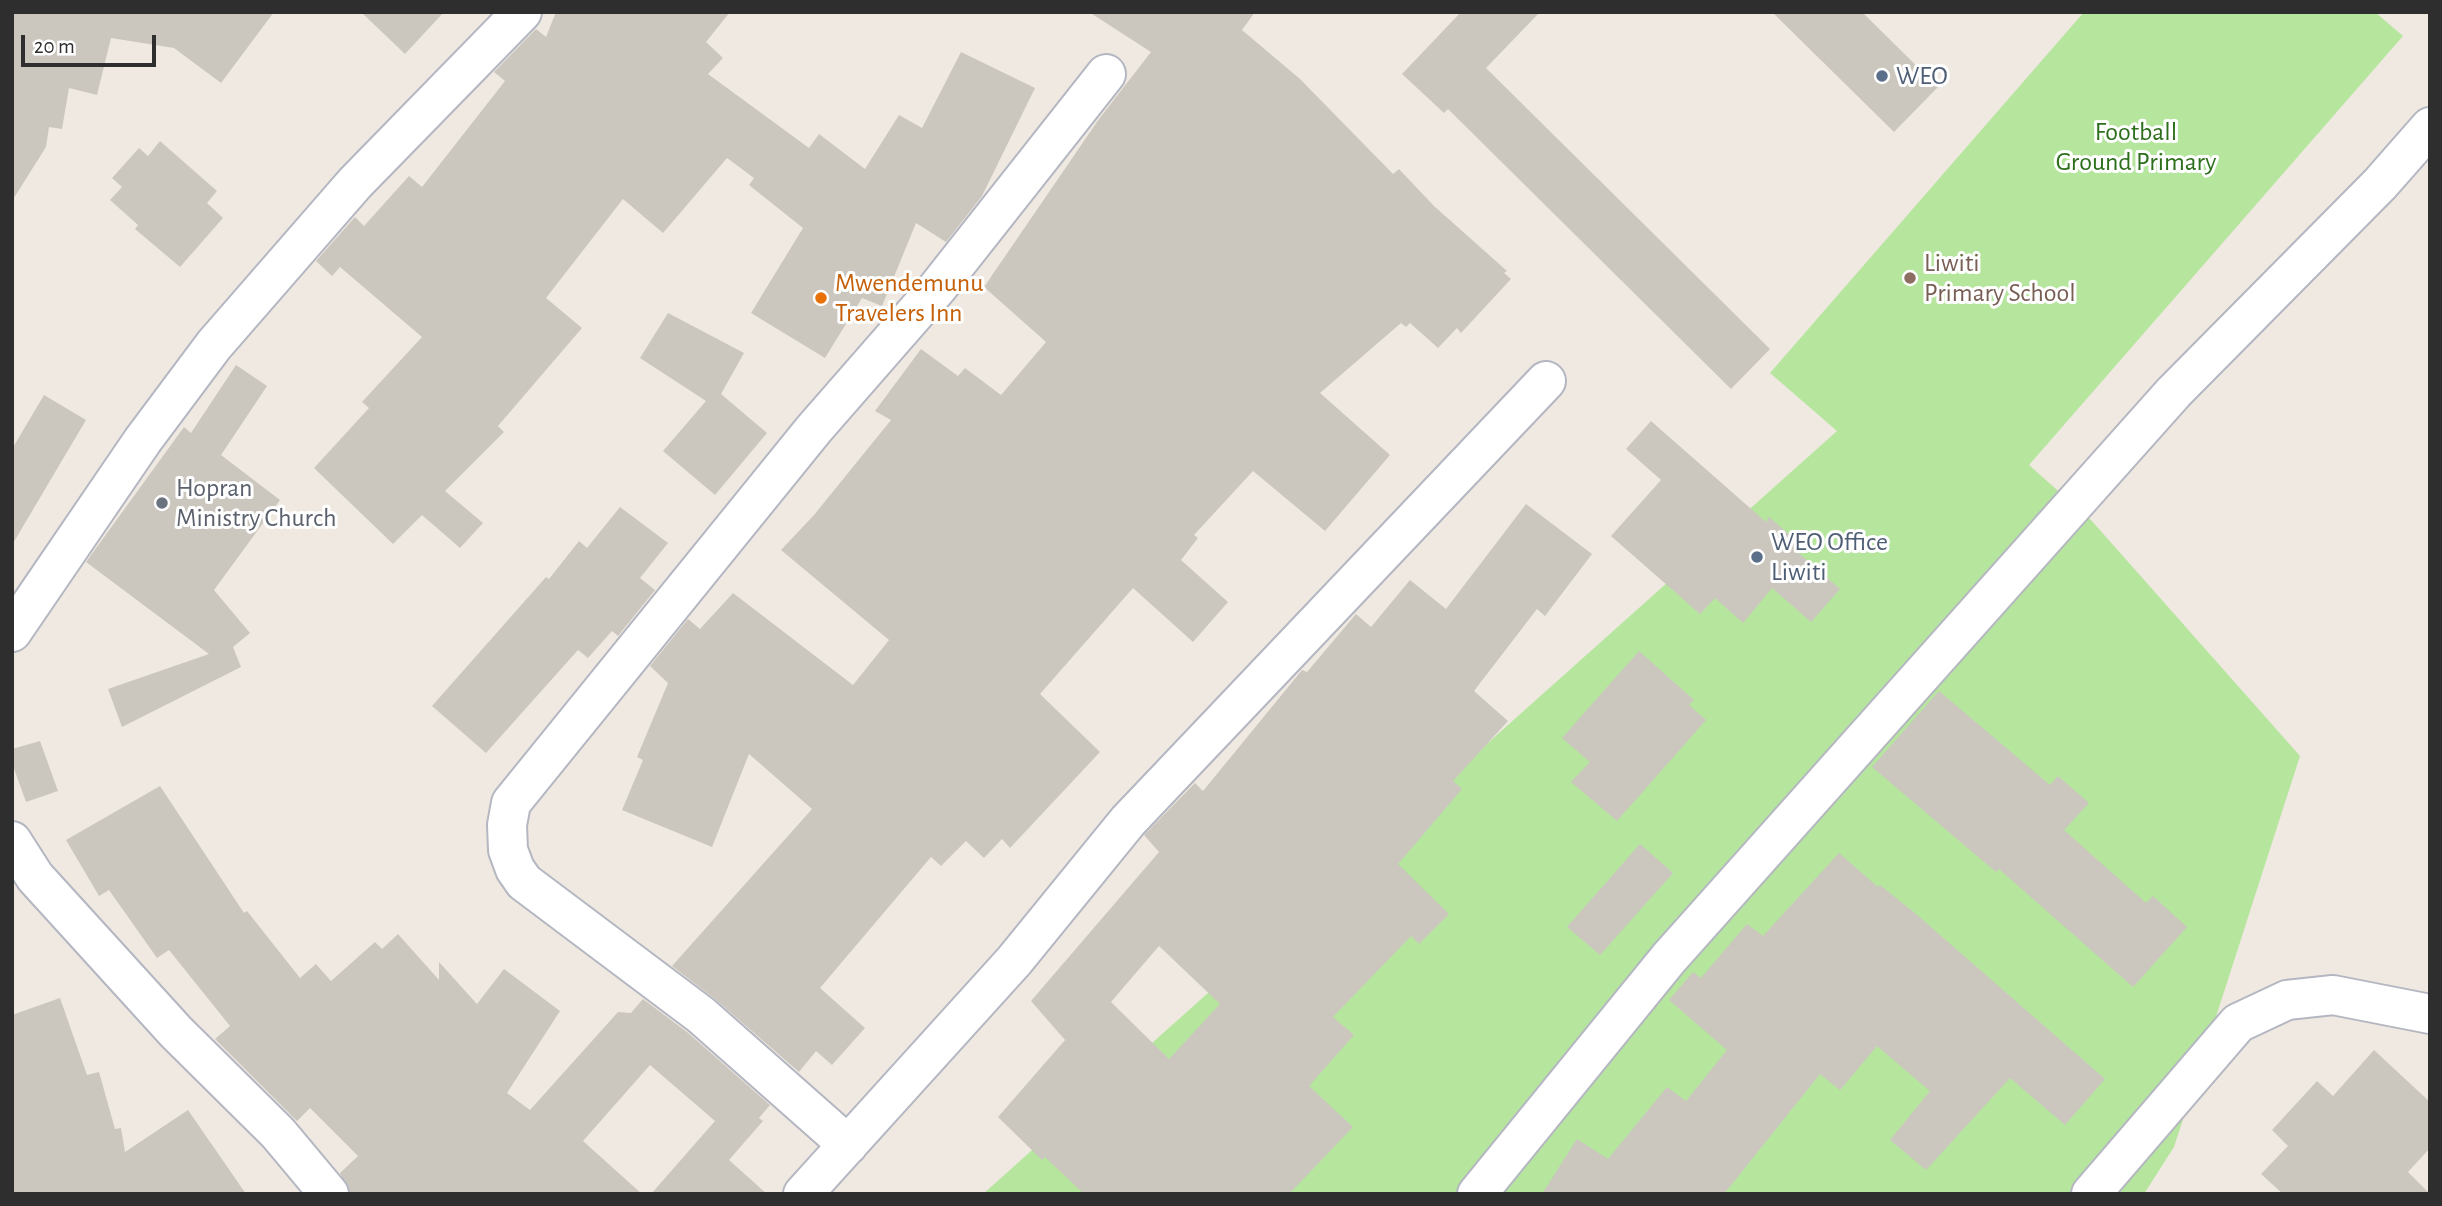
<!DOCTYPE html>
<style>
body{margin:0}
#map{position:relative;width:2442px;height:1206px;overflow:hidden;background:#efe9e1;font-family:"Alegreya Sans",sans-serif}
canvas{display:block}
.frame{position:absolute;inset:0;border:14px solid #2e2e2e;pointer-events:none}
.scale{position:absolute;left:21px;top:35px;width:135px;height:32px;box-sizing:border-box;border:4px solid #2e2e2e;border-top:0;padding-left:9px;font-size:21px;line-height:24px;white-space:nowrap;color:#2e2e2e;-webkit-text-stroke:5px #fff;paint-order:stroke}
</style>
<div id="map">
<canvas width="2442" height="1206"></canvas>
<div class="frame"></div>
<div class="scale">20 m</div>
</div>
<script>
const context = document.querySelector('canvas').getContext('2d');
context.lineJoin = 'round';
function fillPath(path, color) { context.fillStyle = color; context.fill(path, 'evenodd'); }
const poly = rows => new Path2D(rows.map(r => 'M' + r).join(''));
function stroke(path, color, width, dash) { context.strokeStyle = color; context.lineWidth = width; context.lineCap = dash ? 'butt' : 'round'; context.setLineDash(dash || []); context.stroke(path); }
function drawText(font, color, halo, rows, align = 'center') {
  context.font = font + ' "Alegreya Sans",sans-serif'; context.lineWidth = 6; context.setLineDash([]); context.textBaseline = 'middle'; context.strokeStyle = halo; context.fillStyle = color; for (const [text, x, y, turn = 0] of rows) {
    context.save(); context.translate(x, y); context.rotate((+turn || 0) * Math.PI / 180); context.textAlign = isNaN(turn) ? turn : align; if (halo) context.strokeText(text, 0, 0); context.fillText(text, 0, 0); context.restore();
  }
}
const green = poly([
 [2084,12,2375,12,2403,36,2029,465,2091,520,2300,756,2174,1147,2144,1194,983,1194,1837,431,1770,373]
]);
const building = poly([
 [12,12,274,12,221,83,174,48,111,38,97,95,69,88,62,129,49,127,46,147,12,201],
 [361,12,444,12,405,54],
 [556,12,730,12,706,42,723,58,708,74,809,148,819,134,865,169,899,115,922,128,961,52,1035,88,982,196,946,242,916,223,882,306,862,298,825,358,751,313,803,228,749,185,754,178,727,158,663,233,623,199,546,298,582,328,498,426,504,432,445,491,483,523,460,548,422,515,393,544,314,468,369,408,362,402,422,337,340,267,332,276,316,261,355,217,364,226,409,176,422,187,505,81,494,72,536,29,546,37],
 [1089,12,1255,12,1242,30,1300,79,1393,174,1399,169,1434,206,1507,271,1504,273,1511,279,1461,333,1457,328,1438,348,1410,323,1406,327,1401,323,1320,393,1390,455,1325,531,1253,471,1194,535,1198,538,1181,560,1228,602,1193,642,1133,588,1040,694,1100,752,1010,848,1002,839,984,858,966,841,941,866,931,857,820,988,865,1028,832,1065,816,1051,799,1072,715,999,672,966,812,809,749,754,712,847,622,810,643,760,637,757,668,683,650,666,688,619,700,629,733,593,853,685,889,640,781,550,814,515,891,420,875,411,921,349,958,376,965,368,1001,395,1046,342,984,287,1099,119,1151,52],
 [1461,12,1540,12,1486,68,1770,349,1731,389,1448,109,1444,113,1402,74],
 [1772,12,1862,12,1938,87,1894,132],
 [160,141,217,191,207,203,223,218,180,267,135,229,138,225,110,200,122,187,112,178,139,148,148,156],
 [668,313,744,353,721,394,767,433,715,495,663,451,706,401,640,358],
 [236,365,267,386,221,455,280,500,214,590,250,633,233,647,241,667,122,727,108,689,209,654,86,562,184,427,191,433],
 [44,395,86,420,12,545,12,449],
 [1651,421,1766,522,1769,517,1799,543,1794,549,1840,589,1811,622,1772,588,1743,623,1715,598,1700,614,1611,536,1661,480,1626,449],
 [1526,504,1592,554,1545,616,1537,609,1474,691,1508,721,1453,781,1462,789,1398,864,1449,914,1419,944,1411,936,1333,1017,1354,1035,1309,1086,1353,1127,1289,1194,1084,1194,1045,1157,1042,1160,998,1117,1065,1040,1031,1001,1159,852,1144,835,1195,783,1203,791,1302,670,1307,672,1356,614,1371,627,1410,580,1446,609],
 [1159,946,1220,1004,1169,1059,1111,1002],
 [620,507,668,543,640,578,655,590,618,636,612,631,588,658,578,650,486,753,432,706,546,577,549,579,579,541,587,548],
 [1639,651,1694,700,1689,705,1706,720,1617,821,1571,782,1590,762,1562,738],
 [1939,691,2050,785,2058,776,2089,803,2064,830,2146,903,2153,896,2187,927,2133,987,1999,869,1996,872,1872,767],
 [40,741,58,791,26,802,12,763,12,749],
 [160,786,244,913,247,911,300,978,316,964,331,981,375,942,382,949,398,934,439,980,439,962,477,1004,504,969,560,1011,507,1093,530,1110,618,1012,631,1013,643,999,687,1032,770,1105,759,1118,763,1121,729,1160,767,1194,651,1194,715,1121,650,1065,583,1141,642,1194,350,1194,340,1173,358,1156,310,1108,297,1121,215,1039,230,1026,169,950,157,958,109,890,99,896,66,840],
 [1640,844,1673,873,1600,955,1567,927],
 [1839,853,1878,887,1880,885,1916,914,2105,1079,2065,1125,2010,1078,1926,1170,1890,1140,1930,1091,1877,1046,1840,1090,1820,1074,1724,1194,1542,1194,1577,1139,1608,1159,1667,1087,1686,1101,1727,1050,1669,1000,1693,972,1701,978,1747,924,1763,936],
 [60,998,87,1075,99,1072,115,1129,121,1128,125,1152,188,1110,246,1194,12,1194,12,1015],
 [2374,1050,2430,1102,2430,1148,2408,1172,2430,1194,2283,1194,2261,1174,2288,1146,2272,1130,2317,1081,2333,1096]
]);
const street = poly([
 [12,632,143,440,214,345,355,183,522,12],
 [12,841,35,877,176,1032,278,1133,329,1194],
 [848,1145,701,1015,524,882,515,869,508,850,507,825,511,803,814,429,938,287,1106,74],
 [803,1194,1014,961,1128,821,1546,381],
 [1477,1194,1669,958,2174,392,2380,184,2430,127],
 [2091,1194,2238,1023,2287,1000,2333,995,2430,1014]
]);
const markers = [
 [1882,76,7,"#5c6f8a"],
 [1910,278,7,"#8d6e63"],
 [821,298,7,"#e8710a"],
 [162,503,7,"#6b7280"],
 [1757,557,7,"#5c6f8a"]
];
const serviceNames = [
 ["WEO",1896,76],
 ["WEO Office",1771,542],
 ["Liwiti",1771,572]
];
const parkNames = [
 ["Football",2136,132],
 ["Ground Primary",2136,162]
];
const educationNames = [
 ["Liwiti",1924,263],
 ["Primary School",1924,293]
];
const foodNames = [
 ["Mwendemunu",835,283],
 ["Travelers Inn",835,313]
];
const worshipNames = [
 ["Hopran",176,488],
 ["Ministry Church",176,518]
];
fillPath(green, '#b6e59e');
fillPath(building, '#cbc7bf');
stroke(street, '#b4b7c1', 42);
stroke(street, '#fff', 38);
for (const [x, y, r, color] of markers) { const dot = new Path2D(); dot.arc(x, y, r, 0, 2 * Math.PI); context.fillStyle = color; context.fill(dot); stroke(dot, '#fff', 2.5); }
drawText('26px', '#4e5e75', '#fff', serviceNames, 'left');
drawText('26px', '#2c6e1b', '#fff', parkNames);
drawText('26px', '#785e54', '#fff', educationNames, 'left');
drawText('26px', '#c56008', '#fff', foodNames, 'left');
drawText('26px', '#5b616d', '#fff', worshipNames, 'left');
</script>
